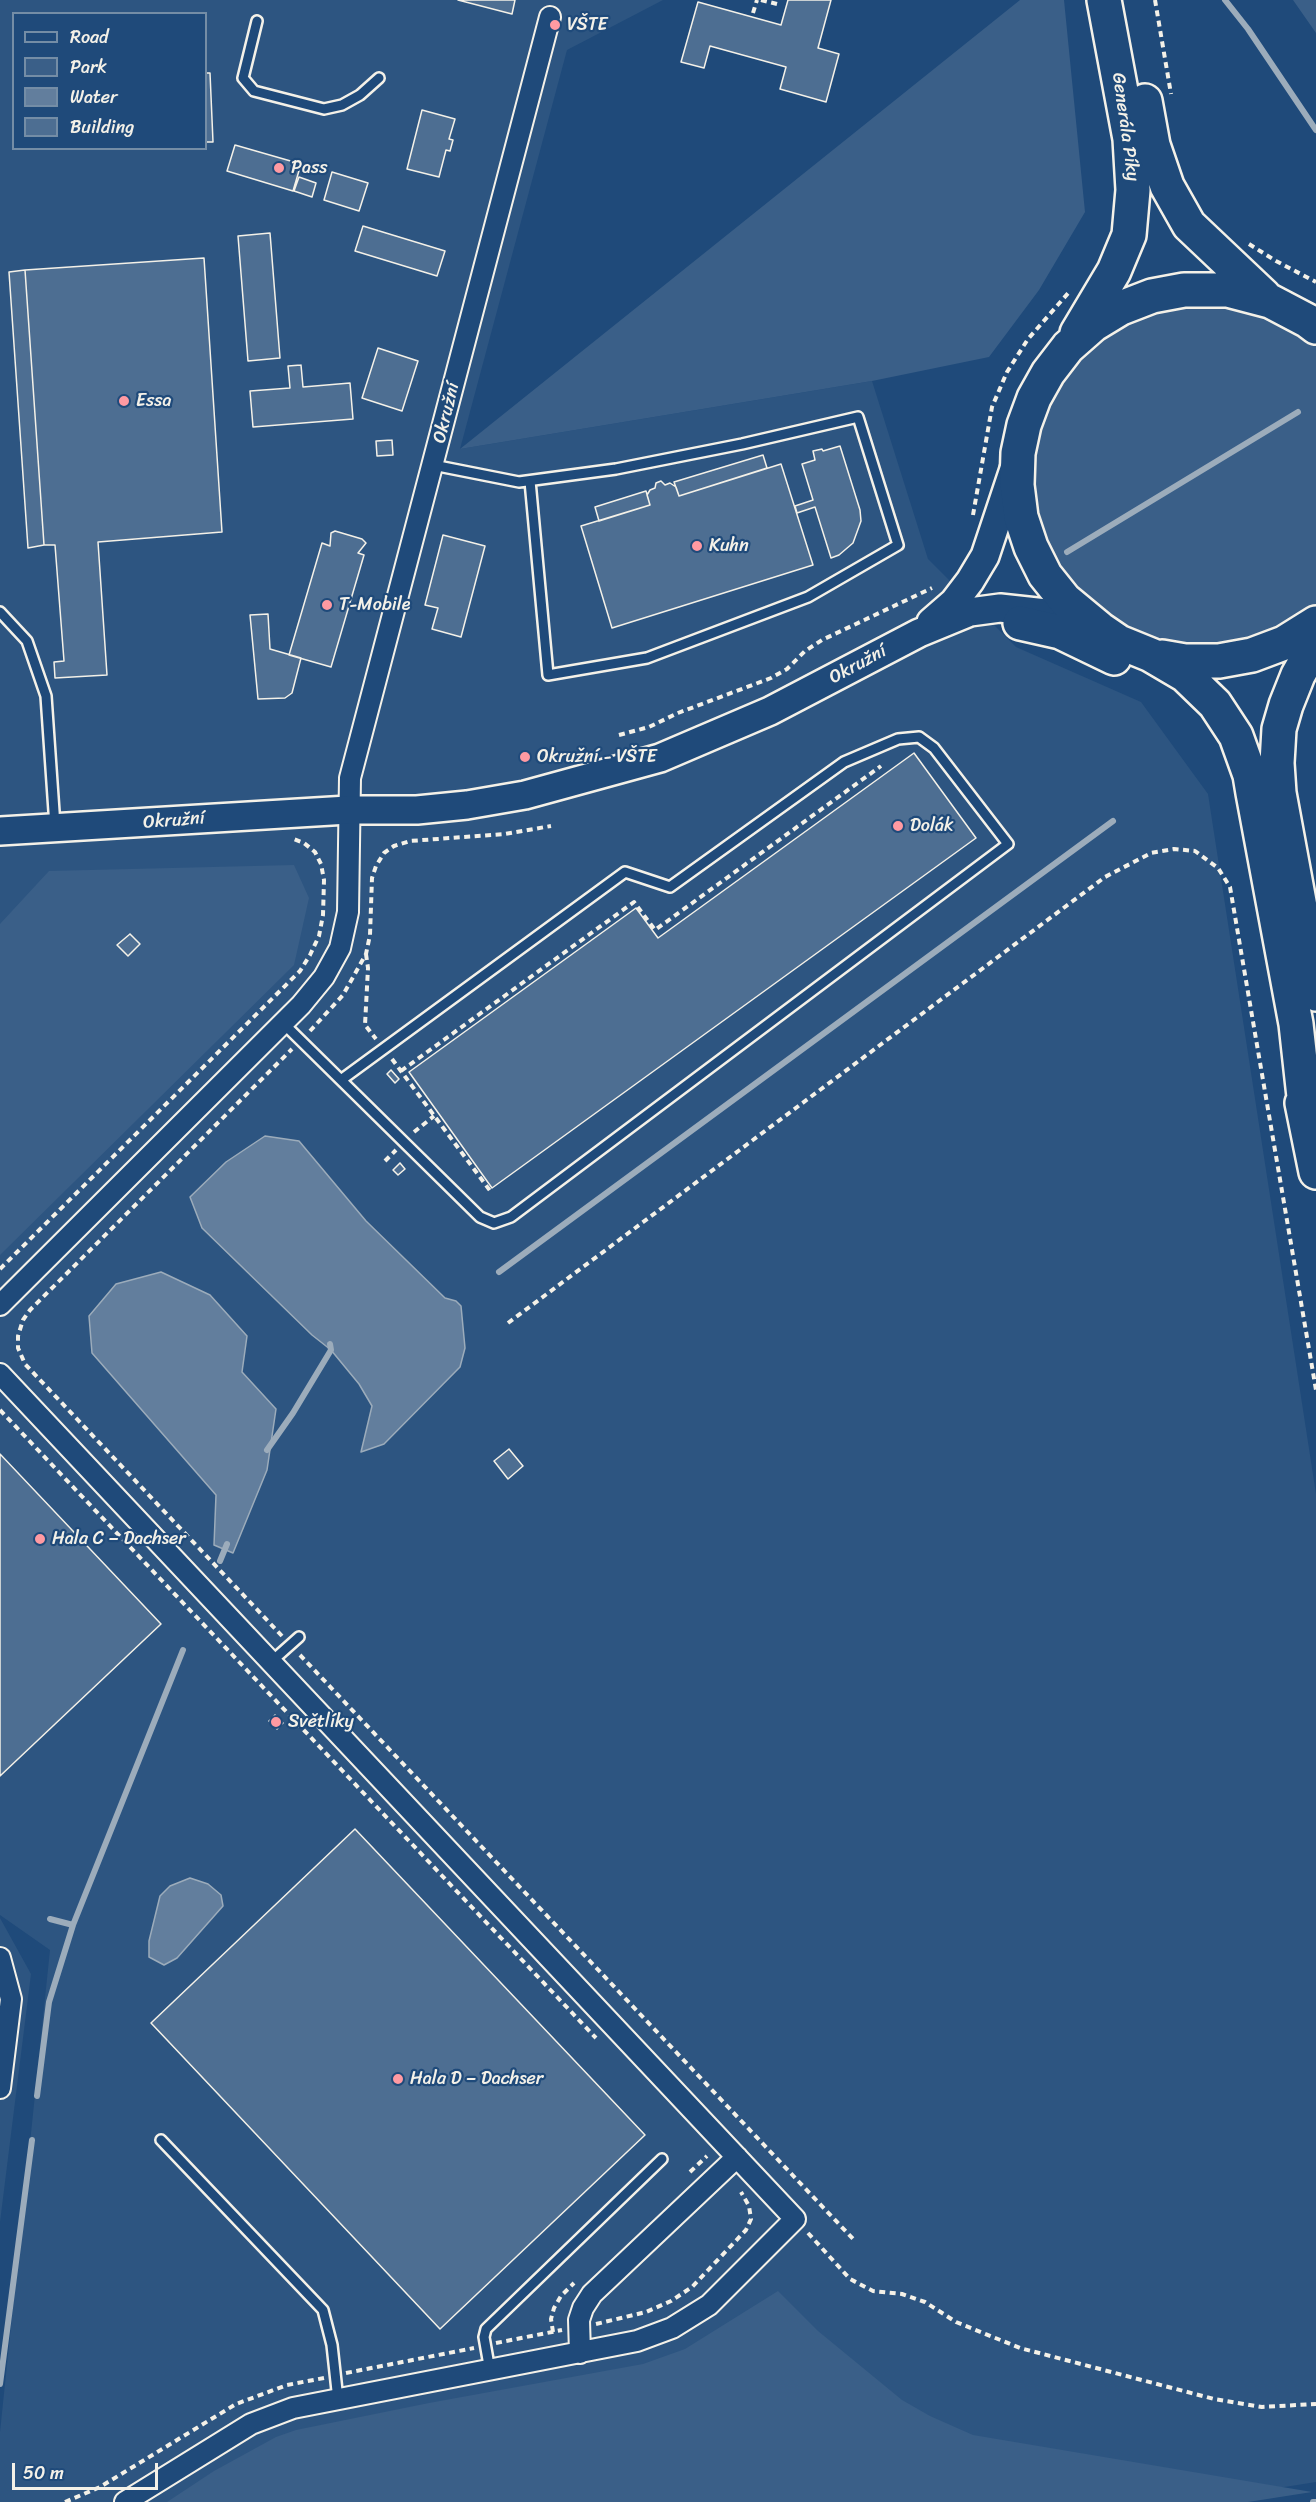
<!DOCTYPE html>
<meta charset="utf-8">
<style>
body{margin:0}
#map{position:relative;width:1316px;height:2502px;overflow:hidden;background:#1f4a7a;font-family:Sriracha,sans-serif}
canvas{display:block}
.legend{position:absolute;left:12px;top:12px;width:195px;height:138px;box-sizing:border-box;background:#1f4a7a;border:2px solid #748da6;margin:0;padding:8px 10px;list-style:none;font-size:18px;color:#f4f1e8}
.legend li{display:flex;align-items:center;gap:12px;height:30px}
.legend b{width:30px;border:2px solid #748da6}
.scale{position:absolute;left:12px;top:2463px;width:146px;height:27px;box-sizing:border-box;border:3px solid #f4f1e8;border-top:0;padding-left:8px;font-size:18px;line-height:21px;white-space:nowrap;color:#f4f1e8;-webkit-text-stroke:4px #1f4a7a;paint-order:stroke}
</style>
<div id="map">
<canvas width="1316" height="2502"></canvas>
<ul class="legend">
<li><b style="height:8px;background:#1f4a7a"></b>Road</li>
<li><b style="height:16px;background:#3a5f88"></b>Park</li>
<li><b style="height:16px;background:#627e9d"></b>Water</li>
<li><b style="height:16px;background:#4d6e92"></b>Building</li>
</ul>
<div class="scale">50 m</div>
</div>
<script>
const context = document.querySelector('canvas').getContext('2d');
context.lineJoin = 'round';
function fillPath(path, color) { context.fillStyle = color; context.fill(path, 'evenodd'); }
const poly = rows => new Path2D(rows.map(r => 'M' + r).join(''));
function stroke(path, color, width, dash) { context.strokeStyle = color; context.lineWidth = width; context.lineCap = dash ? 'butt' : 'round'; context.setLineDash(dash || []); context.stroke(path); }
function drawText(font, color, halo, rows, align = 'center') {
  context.font = font + ' Sriracha,sans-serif'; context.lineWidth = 4.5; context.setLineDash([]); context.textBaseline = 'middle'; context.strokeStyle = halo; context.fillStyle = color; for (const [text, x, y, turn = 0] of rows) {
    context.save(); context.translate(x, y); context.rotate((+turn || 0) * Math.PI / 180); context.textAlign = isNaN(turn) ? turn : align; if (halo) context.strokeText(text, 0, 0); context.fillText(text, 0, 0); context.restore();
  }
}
const built = poly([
 [0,0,663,0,567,50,460,449,872,381,928,559,1016,647,1141,702,1208,794,1316,1494,1316,2482,1190,2502,0,2502,0,2432,50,1950,0,1915],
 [14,14,206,14,206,148,14,148],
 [0,1918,31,1974,0,2222]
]);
const green = poly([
 [1020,0,1064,0,1085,212,1039,290,989,357,872,381,460,449],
 [1293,0,1316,0,1316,33],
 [1216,303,1288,323,1316,343,1316,606,1280,630,1242,642,1203,646,1164,641,1127,627,1095,606,1068,577,1049,543,1037,505,1035,466,1041,427,1056,391,1079,359,1109,333,1142,315,1178,305],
 [294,865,309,898,294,965,0,1255,0,924,49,871],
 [778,2291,818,2331,902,2400,930,2416,973,2435,1312,2492,1248,2502,167,2502,214,2471,276,2437,296,2430,429,2403,643,2364,685,2349]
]);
const water = poly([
 [265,1136,299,1141,366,1221,445,1298,456,1301,461,1306,465,1348,460,1367,384,1444,361,1452,372,1406,359,1384,331,1350,312,1335,202,1228,190,1197,226,1162,265,1136],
 [161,1272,210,1295,247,1336,242,1372,276,1409,267,1470,233,1553,214,1545,216,1495,92,1353,89,1316,116,1284,161,1272],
 [190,1878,208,1884,221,1895,223,1906,177,1958,164,1965,149,1957,149,1941,160,1896,170,1886,190,1878]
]);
const stream = poly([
 [1225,0,1248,29,1316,130],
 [1067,552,1298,412],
 [499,1272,1113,821],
 [267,1450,293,1413,331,1350,330,1344],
 [220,1561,227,1544],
 [50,1919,73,1925],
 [37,2096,49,2002,73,1925,183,1650],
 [0,2384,32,2140],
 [1313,2502,1316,2502]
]);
const building = poly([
 [458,0,515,0,512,14,458,0],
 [788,0,831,0,818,48,839,54,826,102,780,89,786,67,710,46,704,68,681,62,698,2,781,25,788,0],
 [206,73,210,73,213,142,206,142,206,73],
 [422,110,455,119,449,139,453,140,450,151,446,150,439,177,407,169,422,110],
 [235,145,301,164,293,191,227,171,235,145],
 [332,172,368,183,359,211,324,200,332,172],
 [299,177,316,183,312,197,294,191,299,177],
 [363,226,445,251,437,276,355,251,363,226],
 [270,233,280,358,248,361,238,236,270,233],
 [204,258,222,532,98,542,107,675,55,678,54,662,64,661,55,545,44,545,25,270,204,258],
 [25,270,44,545,28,548,9,272,25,270],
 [378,348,418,361,402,411,362,398,378,348],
 [301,365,303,387,350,383,353,419,253,427,250,391,290,388,288,366,301,365],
 [392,440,393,455,377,456,376,441,392,440],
 [840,446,860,510,861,521,853,543,839,555,831,558,815,507,797,513,795,506,813,500,802,464,815,460,813,451,822,449,823,451,840,446],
 [763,455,767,468,679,496,674,482,763,455],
 [781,464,813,565,612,628,581,526,650,505,647,495,650,490,655,488,656,483,661,481,665,485,670,483,676,487,679,496,781,464],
 [646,491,650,505,599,521,595,507,646,491],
 [335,531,362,539,366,543,358,553,364,555,331,667,289,655,322,543,330,546,331,533,335,531],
 [443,535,485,546,461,637,432,629,438,608,425,605,443,535],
 [268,614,270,649,301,658,292,693,285,698,258,699,250,615,268,614],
 [914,753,976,838,492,1188,409,1072,636,908,658,938,914,753],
 [130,934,140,944,128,956,117,945,130,934],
 [391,1070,399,1079,395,1083,387,1074,391,1070],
 [400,1163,405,1169,398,1175,393,1170,400,1163],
 [509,1449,523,1466,508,1479,494,1461,509,1449],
 [0,1454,161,1624,0,1776,0,1454],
 [275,1715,283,1723,277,1729,269,1721,275,1715],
 [355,1829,645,2135,440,2329,151,2023,355,1829]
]);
const path = poly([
 [761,0,781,5],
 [1155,0,1171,94],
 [753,13,757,0],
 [1249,244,1276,261,1316,282],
 [973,515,992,407,1007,372,1028,339,1070,291],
 [619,735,649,727,678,713,771,678,787,669,805,651,822,640,932,588],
 [366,954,368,968,365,1025,376,1039],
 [310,1031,343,995,366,954,370,935,372,878,376,866,384,853,394,846,410,841,505,834,551,826],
 [392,1059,491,1192],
 [401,1071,634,902,655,930,881,766],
 [414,1132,434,1116],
 [385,1161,396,1150],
 [0,1269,300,971,310,955,319,936,323,915,324,880,321,864,315,852,304,843,291,838],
 [508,1323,1105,877,1151,853,1174,849,1195,851,1218,868,1230,887,1316,1390],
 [0,1410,596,2038],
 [282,1636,25,1364,18,1348,18,1336,23,1320,30,1310,292,1049],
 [300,1655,855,2241],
 [690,2172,707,2156],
 [808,2233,850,2279,873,2291,902,2294,925,2302,956,2322,1020,2348,1214,2399,1262,2407,1316,2404],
 [596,2324,646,2312,671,2301,692,2287,746,2230,751,2219,749,2206,741,2192],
 [553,2332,551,2319,554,2308,561,2296,574,2283],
 [496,2343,562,2330],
 [346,2373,474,2348],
 [65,2502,100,2487,236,2404,287,2385,324,2378]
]);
const lane = poly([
 [257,21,243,78,254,91,324,109,342,105,360,95,379,78],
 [433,465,519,482,616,469,742,444,858,417,898,545,808,597,647,658,548,675,530,481],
 [0,612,27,641,46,696,55,826],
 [284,1024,480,1217,494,1223,511,1217,1008,844,934,748,919,737,898,739,844,762,670,887,625,872,341,1080],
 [271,1662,299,1637],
 [161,2140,323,2310,332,2345,338,2400],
 [490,2371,484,2337,486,2329,662,2159]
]);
const street = poly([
 [0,1305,301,1005,324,977,340,948,348,912,350,778,550,17],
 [0,1374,795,2219,709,2305,672,2328,637,2341,293,2408,251,2424,125,2502],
 [0,1958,11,1999,0,2088],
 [580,2353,579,2320,583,2308,592,2294,737,2157]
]);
const secondary = poly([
 [931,622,954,602,970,581,985,556,1014,469],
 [0,831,348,810,417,810,467,805,525,795,660,758,770,711,919,633,970,612,1000,608,1083,617]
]);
const highway = poly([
 [1145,101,1153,145,1167,186,1189,225,1264,296],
 [1077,333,1114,271,1129,235,1133,190,1130,139,1104,0],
 [1020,623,1060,632,1114,658],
 [1316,643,1298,675,1286,705,1279,729,1277,763,1279,793,1316,994],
 [1162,657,1185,661,1219,661,1252,655,1284,643,1316,623],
 [1302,1103,1316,1172],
 [1307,1124,1296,1024,1253,793,1250,775,1236,736,1215,704,1185,675,1151,655,1119,642,1100,629,1065,600,1045,575,1031,547,1021,517,1017,485,1018,453,1024,425,1034,398,1048,373,1068,347,1093,325,1121,308,1152,296,1184,290,1228,290,1270,301,1308,321,1316,327]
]);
const markers = [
 [555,25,6,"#ff9aa2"],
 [279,168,6,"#ff9aa2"],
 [124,401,6,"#ff9aa2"],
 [697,546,6,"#ff9aa2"],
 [327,605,6,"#ff9aa2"],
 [525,757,6,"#ff9aa2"],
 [898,826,6,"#ff9aa2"],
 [40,1539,6,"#ff9aa2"],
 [276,1722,6,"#ff9aa2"],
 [398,2079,6,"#ff9aa2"]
];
const poiNames = [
 ["VŠTE",567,25],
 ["Pass",291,168],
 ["Essa",136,401],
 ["Kuhn",709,546],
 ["T-Mobile",339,605],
 ["Okružní - VŠTE",537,757],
 ["Dolák",910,826],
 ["Hala C – Dachser",52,1539],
 ["Světlíky",288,1722],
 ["Hala D – Dachser",410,2079]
];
const streetNames = [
 ["Generála Píky",1125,127,82],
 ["Okružní",447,413,-76],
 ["Okružní",858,665,-28],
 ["Okružní",174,821,-4]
];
fillPath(built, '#2d5581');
fillPath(green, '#3a5f88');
fillPath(water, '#627e9d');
stroke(water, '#9cacbb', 1.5);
stroke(stream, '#9cacbb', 6);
fillPath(building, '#4d6e92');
stroke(building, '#f4f1e8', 1.5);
stroke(lane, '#f4f1e8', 14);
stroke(street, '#f4f1e8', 24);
stroke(secondary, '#f4f1e8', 32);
stroke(highway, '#f4f1e8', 38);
stroke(path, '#f4f1e8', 4, [6, 4.5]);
stroke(lane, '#1f4a7a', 9);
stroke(street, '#1f4a7a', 20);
stroke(secondary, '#1f4a7a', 27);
stroke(highway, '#1f4a7a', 33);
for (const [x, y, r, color] of markers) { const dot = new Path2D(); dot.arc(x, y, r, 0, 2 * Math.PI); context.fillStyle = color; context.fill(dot); stroke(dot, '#1f4a7a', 2); }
drawText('18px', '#f4f1e8', '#1f4a7a', poiNames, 'left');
drawText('18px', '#f4f1e8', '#1f4a7a', streetNames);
</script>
